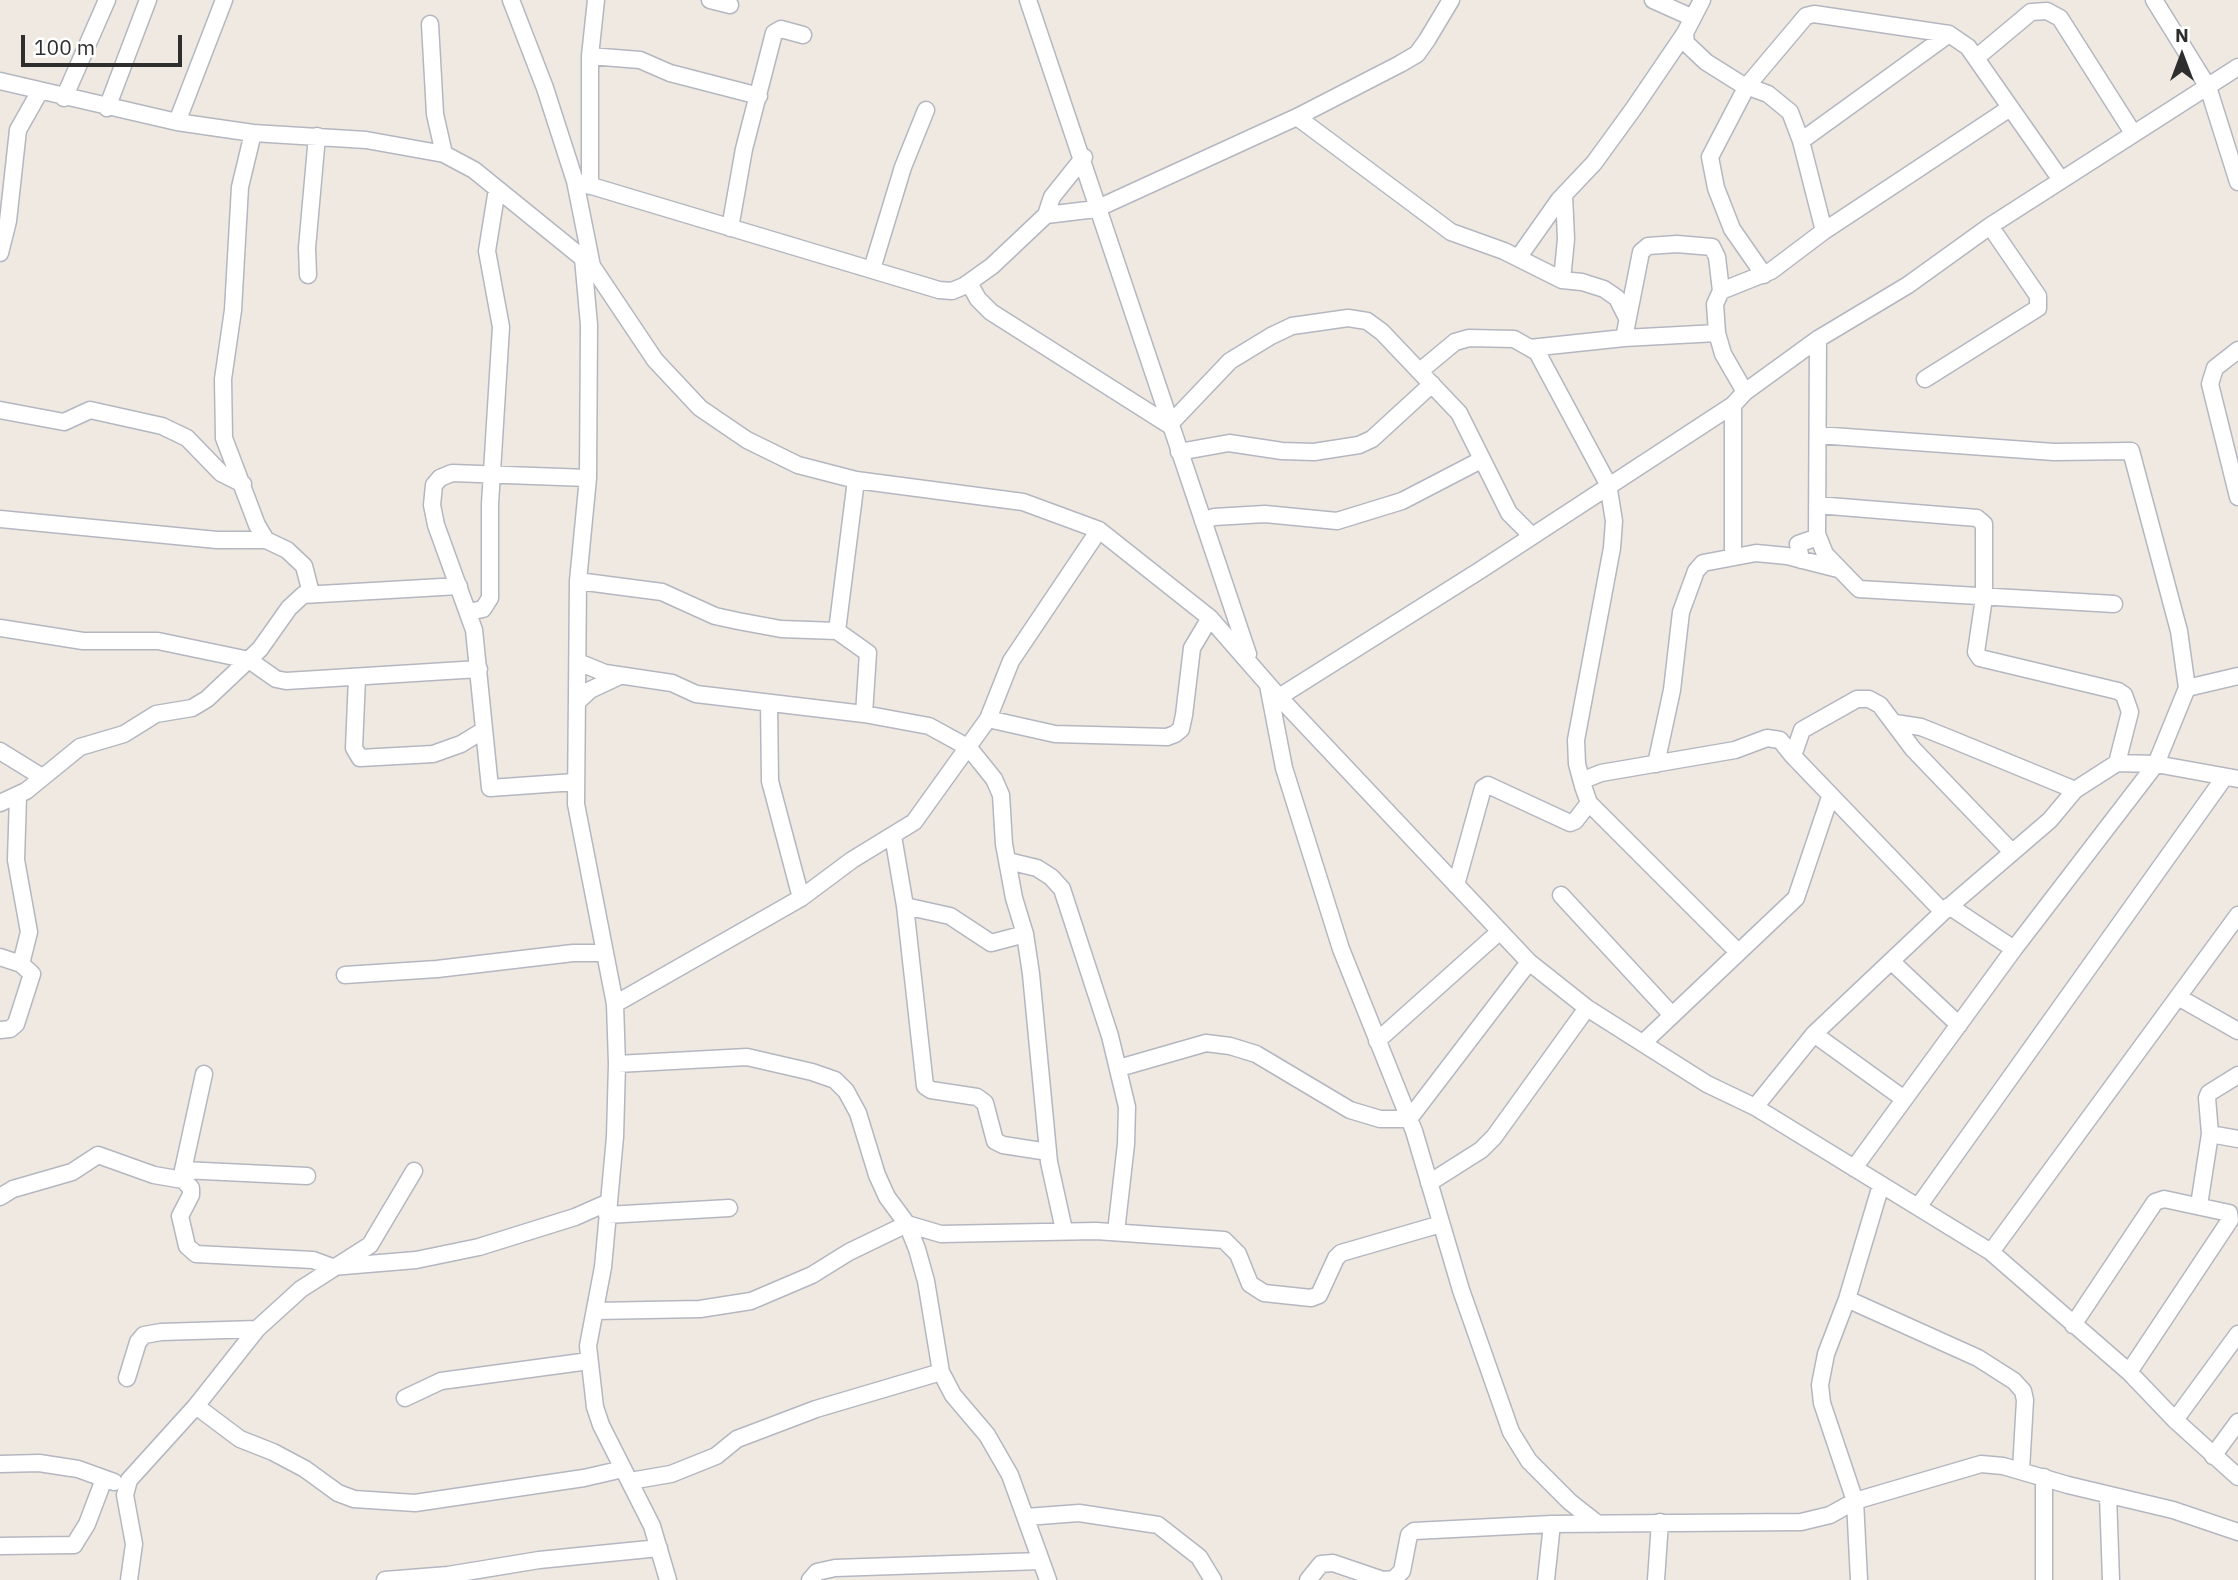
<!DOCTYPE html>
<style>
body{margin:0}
#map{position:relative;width:2238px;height:1580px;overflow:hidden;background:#efe9e1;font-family:"IBM Plex Sans",sans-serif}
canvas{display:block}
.north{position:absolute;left:2147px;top:21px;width:70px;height:70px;-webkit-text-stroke:5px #fff;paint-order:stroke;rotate:0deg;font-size:19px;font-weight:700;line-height:28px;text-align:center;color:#2e2e2e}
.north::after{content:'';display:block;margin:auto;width:24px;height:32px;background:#2e2e2e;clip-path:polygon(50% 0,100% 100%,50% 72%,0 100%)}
.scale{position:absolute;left:21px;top:35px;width:161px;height:32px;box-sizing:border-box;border:4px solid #2e2e2e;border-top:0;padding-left:9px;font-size:21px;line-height:24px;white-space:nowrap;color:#2e2e2e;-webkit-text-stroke:5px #fff;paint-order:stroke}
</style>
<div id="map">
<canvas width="2238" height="1580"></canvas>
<div class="north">N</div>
<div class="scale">100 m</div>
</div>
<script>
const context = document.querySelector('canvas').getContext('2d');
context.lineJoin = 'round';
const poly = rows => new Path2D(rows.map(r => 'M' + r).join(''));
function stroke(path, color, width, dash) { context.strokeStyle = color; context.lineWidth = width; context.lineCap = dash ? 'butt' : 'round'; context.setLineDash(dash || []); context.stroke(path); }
const minor = poly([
 [511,0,545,88,575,181,592,266,655,360,700,408,747,440,798,465,856,480,1023,502,1099,530,1210,618,1279,697,1529,962,1587,1008,1707,1084,1755,1107,1991,1252,2129,1372,2175,1420,2238,1477],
 [710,0,730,5],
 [1028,0,1248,654],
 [1653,0,1691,17],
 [2154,0,2208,87,2238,182],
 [430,24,435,114,444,154],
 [1685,33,1686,43,1706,62,1741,84,1768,94,1790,112,1801,141,1824,231],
 [590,56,640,60,670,73,759,96],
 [1976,58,2031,12,2047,11,2060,18,2133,133],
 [0,81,177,122,253,133,366,140,444,154,474,170,590,264],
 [64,98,107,0],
 [107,108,148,0],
 [1297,117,1451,232,1504,251,1562,280,1582,282,1604,289,1617,298,1627,318],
 [177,122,224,0],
 [253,133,240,187,233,310,223,379,224,438,257,525,266,540],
 [1801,141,1949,34,1968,47,2061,180],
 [575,181,939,290,952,291,964,286,992,266,1046,215,1096,209,1297,117,1400,64,1417,54,1427,40,1451,0],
 [590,186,590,56,596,0],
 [1046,215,1052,197,1084,157],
 [730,228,744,149,774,33,781,29,803,35],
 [0,253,8,221,18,130,40,91],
 [583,258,589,325,588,478,578,581,576,804,615,1004,617,1064,615,1137,603,1267,588,1346,595,1407,601,1425,652,1526,668,1580],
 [1518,258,1559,200,1594,163,1634,108,1685,33,1702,0],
 [872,269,903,167,926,110],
 [308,275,307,248,317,136],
 [1764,275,1732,229,1716,188,1710,157,1747,86,1806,16,1814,14,1949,34],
 [1562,280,1566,239,1564,195],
 [969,283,978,299,991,312,1169,425,1230,361,1271,336,1292,326,1348,318,1367,321,1382,332,1459,413,1509,513,1532,536],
 [1721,291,1771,271,1824,231,2010,108],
 [1624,338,1641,252,1648,246,1677,244,1712,247,1717,257,1721,291,1715,304,1717,333,1723,354,1745,392],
 [1818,339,1817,534,1825,554,1859,589,2114,604],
 [1530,348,1624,338,1717,333],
 [2238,350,2215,368,2210,384,2238,497],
 [1420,371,1455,342,1469,338,1514,339,1537,352,1608,484,1614,521,1612,548,1576,740,1577,764,1583,786],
 [1925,379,2038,308,2038,296,1990,226],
 [1733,405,1733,555],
 [0,410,64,422,90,410,162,426,187,438,221,473,243,484],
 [1818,435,2054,452,2131,451,2179,631,2187,688,2156,764,2014,949,1854,1168],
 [1179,452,1229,443,1282,451,1314,452,1359,445,1372,439,1432,384],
 [1817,505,1977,518,1984,524,1984,598,1976,652,1980,658,2118,691,2124,695,2130,712,2117,763],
 [0,519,217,540,266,540,287,550,304,566,311,593],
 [1203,521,1214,517,1265,514,1337,521,1402,501,1481,460],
 [1801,560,1798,544,1818,537],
 [578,581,662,592,715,616,738,621,781,629,837,631,856,480],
 [468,612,483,609,490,598,490,504,501,327,487,251,497,189],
 [0,628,83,641,158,641,249,660,276,679,286,681,479,669],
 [837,631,868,653,864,714],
 [578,662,605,673,672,683,696,694,864,714,929,726,969,748,994,779,1001,795,1004,844,1014,898,1025,934,1031,974,1049,1162,1064,1230],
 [357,678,354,748,360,758,433,754,461,744,484,730],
 [1268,685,1284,768,1341,949,1414,1131,1461,1290,1511,1432,1529,1461,1570,1502,1598,1524],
 [2187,688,2238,676],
 [1279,697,1479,571,1733,405,1745,392,1818,339,1908,285,1990,226,2238,67],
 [577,702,590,690,620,676],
 [769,704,770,781,801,898],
 [988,719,1055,734,1167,737,1175,734,1181,729,1184,715,1192,648,1210,618],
 [1895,723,1921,727,1951,739,2075,790],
 [0,751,42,777],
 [1656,764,1672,690,1681,612,1696,571,1703,563,1756,553,1787,556,1838,569],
 [575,782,490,788,474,630,436,525,432,505,434,485,440,478,452,473,588,478],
 [18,796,16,860,29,932,21,964],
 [0,803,26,791,80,747,124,734,156,714,192,708,207,699,260,649,289,608,303,595,459,586],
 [893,836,905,906,925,1086,931,1090,977,1097,985,1103,995,1141,1003,1145,1048,1152],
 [1008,861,1037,868,1051,877,1062,889,1110,1036,1127,1107,1126,1144,1116,1232],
 [1456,885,1483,788,1488,785,1570,823,1575,821,1589,803],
 [1561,895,1671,1014],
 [905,906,950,916,991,943,1025,934],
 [1949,906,2014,949],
 [1943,912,1793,756,1802,730,1857,699,1869,699,1880,705,1913,749,2011,851],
 [1737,951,1589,803,1583,786,1586,779,1601,773,1735,750,1767,738,1780,740,1793,756],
 [0,957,21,964,32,974,16,1024,10,1029,0,1030],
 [1892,962,1959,1025],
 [345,975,437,969,573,953,603,953],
 [2178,997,2238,1031],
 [615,1004,801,898,852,860,914,822,988,719,1011,661,1099,530],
 [1814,1034,1904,1099],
 [1377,1041,1499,932],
 [1644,1042,1796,898,1830,797],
 [617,1064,747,1057,812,1072,835,1080,846,1091,858,1113,877,1175,887,1197,907,1224,917,1249,926,1281,941,1372,953,1395,987,1435,1010,1475,1048,1580],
 [1119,1068,1206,1043,1230,1046,1256,1054,1350,1110,1380,1119,1409,1119,1529,962],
 [204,1074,183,1170,183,1180,191,1188,191,1195,180,1216,187,1246,196,1254,313,1260,332,1267,416,1260,479,1247,575,1217,609,1202],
 [1755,1107,1814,1034,1943,912,2050,820,2075,790,2117,763,2156,764,2238,779],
 [2210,1134,2238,1139],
 [183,1170,307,1176],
 [1429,1183,1481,1150,1494,1137,1587,1008],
 [0,1197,13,1189,72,1172,98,1155,154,1175,183,1180],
 [2199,1205,2210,1134,2207,1098,2209,1093,2238,1075],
 [1918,1207,2224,778],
 [607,1215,729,1208],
 [907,1224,941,1234,1096,1231,1224,1240,1238,1254,1250,1284,1264,1293,1311,1298,1319,1295,1336,1258,1341,1253,1441,1224],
 [1991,1252,2238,915],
 [1847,1299,1978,1358,2014,1381,2023,1391,2025,1400,2021,1470],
 [595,1311,700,1309,751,1301,812,1275,849,1252,907,1224],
 [2073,1325,2155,1202,2164,1199,2229,1213,2230,1220,2129,1372],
 [127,1378,138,1342,144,1335,161,1332,257,1329],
 [405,1398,441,1381,589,1361],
 [196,1406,240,1439,273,1452,305,1469,338,1493,354,1499,415,1503,584,1478,623,1469],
 [2175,1420,2238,1334],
 [2213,1456,2238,1422],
 [0,1464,39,1463,78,1469,114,1482],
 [630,1481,671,1474,716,1456,737,1439,816,1409,941,1372],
 [2108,1495,2111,1580],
 [1026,1517,1079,1513,1158,1525,1199,1557,1213,1580],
 [0,1546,74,1545,87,1524,104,1479],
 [129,1580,134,1544,125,1495,129,1480,196,1406,257,1329,301,1289,370,1245,414,1171],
 [385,1580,448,1575,539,1560,659,1548],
 [810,1580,817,1572,835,1568,1041,1561],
 [1308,1580,1321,1564,1333,1563,1383,1580,1394,1579,1402,1571,1409,1535,1414,1531,1552,1524,1801,1522,1830,1515,1855,1501,1981,1464,2003,1466,2068,1485,2173,1510,2238,1532],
 [1546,1580,1552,1524],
 [1656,1580,1660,1522],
 [1859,1580,1855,1501,1822,1403,1820,1385,1826,1354,1847,1299,1881,1185],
 [2044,1580,2044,1477]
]);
stroke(minor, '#b4b7c1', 19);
stroke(minor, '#fff', 16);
</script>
